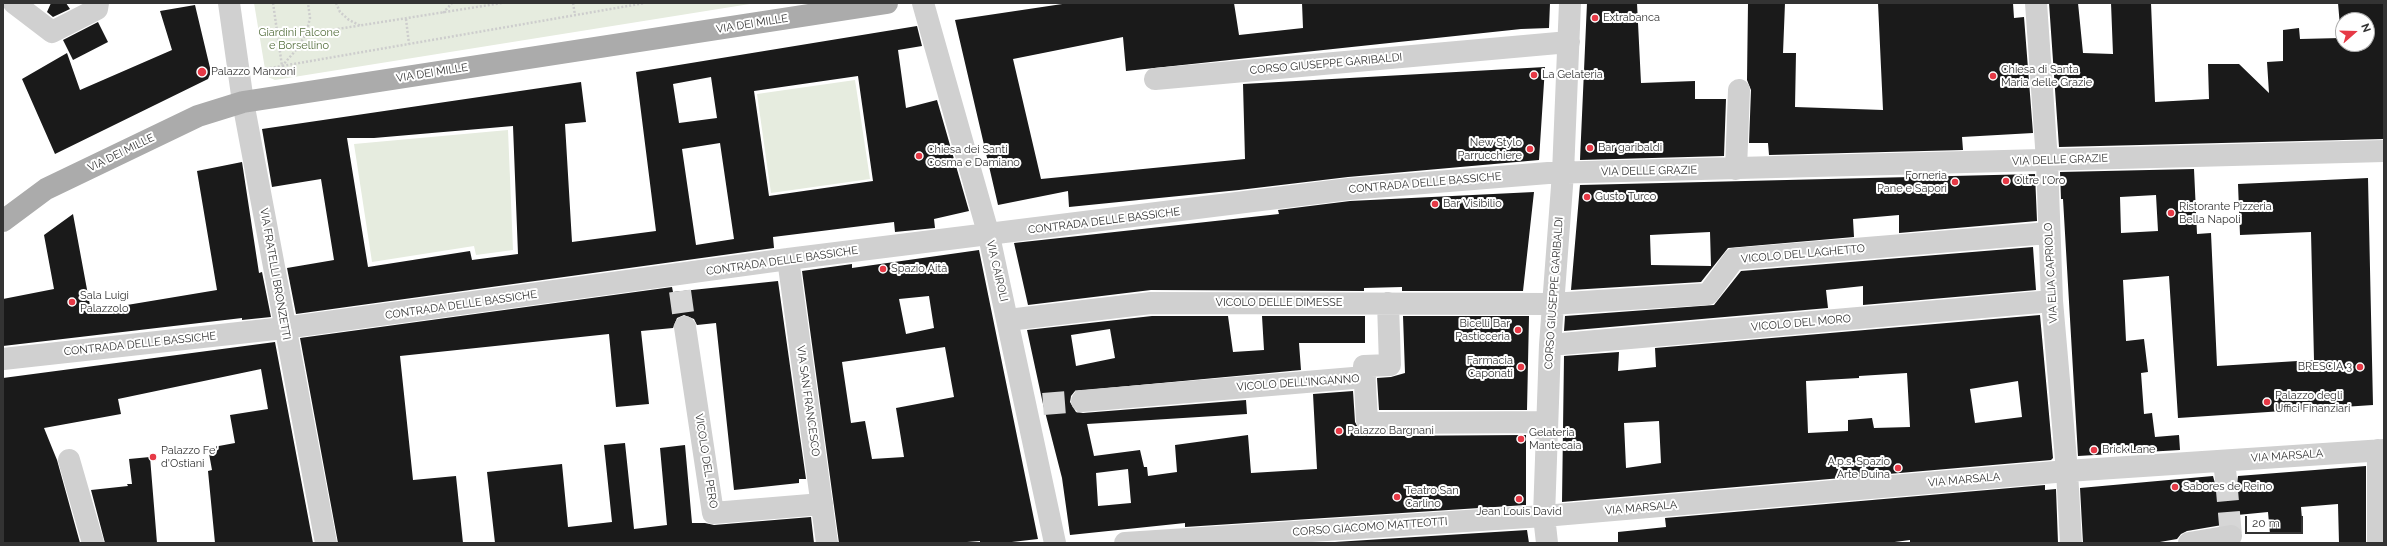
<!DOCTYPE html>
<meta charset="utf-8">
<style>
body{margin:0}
#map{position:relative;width:2387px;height:546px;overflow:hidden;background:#fff;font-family:Raleway,sans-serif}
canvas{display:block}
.frame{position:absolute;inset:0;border:4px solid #333;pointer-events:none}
.north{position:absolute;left:2335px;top:12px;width:40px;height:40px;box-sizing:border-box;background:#fff;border:1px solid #adadad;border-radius:50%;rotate:70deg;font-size:11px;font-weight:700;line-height:16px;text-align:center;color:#333}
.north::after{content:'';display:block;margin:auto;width:14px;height:18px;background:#e63946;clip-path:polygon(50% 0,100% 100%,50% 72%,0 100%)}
.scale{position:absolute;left:2245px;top:516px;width:58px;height:18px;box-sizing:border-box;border:2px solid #333;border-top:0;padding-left:5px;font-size:12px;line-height:14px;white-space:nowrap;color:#333;-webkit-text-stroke:3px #fff;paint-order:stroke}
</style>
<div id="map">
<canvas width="2387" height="546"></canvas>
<div class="frame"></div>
<div class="north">N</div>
<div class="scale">20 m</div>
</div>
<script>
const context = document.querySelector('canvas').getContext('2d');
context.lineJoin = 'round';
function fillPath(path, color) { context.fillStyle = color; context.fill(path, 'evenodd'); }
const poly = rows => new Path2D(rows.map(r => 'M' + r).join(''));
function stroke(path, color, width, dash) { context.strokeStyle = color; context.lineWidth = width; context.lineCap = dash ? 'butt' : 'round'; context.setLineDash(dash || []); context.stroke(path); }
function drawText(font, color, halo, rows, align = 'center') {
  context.font = font + ' Raleway,sans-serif'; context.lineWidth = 4; context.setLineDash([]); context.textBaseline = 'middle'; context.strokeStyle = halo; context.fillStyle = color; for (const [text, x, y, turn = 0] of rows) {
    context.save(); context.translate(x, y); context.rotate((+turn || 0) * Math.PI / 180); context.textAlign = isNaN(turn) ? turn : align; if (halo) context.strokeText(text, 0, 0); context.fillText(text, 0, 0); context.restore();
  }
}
const green = poly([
 [254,3,756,3,275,80,268,77,265,69],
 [855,80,870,179,771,193,757,94],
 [508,130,513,250,476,255,474,246,372,262,354,144]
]);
const building = poly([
 [51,3,66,3,70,9,53,17,47,12],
 [1069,3,1234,3,1239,35,1303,28,1302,3,1550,3,1549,28,1521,29,1126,71,1123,37,1013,59,1041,179,1245,159,1243,84,1545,67,1539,160,1348,177,1239,190,1069,207,1068,191,998,205,955,20],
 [1587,3,1637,3,1641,83,1695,81,1695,99,1726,99,1724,156,1580,160],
 [1748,3,1785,3,1783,53,1796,53,1795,107,1883,110,1878,3,2013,3,2014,18,2024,17,2033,133,1962,137,1963,150,1769,155,1768,143,1749,143,1751,90,1747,80],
 [2049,3,2078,3,2083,53,2113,54,2111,3,2151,3,2155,102,2209,99,2208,64,2239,64,2269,93,2267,62,2283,61,2283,30,2299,28,2300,39,2341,38,2338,3,2384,3,2384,139,2059,147],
 [2343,20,2367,20,2367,44,2343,44],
 [195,5,211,72,208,79,55,154,22,79,67,53,80,90,172,50,160,11],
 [98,22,108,42,73,60,63,40],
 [917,26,922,46,898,50,906,108,937,100,969,211,934,219,935,228,895,232,894,222,773,237,774,248,296,314,287,268,334,260,321,179,272,187,262,129,581,82,586,122,565,124,572,242,656,231,636,72],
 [858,76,873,181,769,196,754,91],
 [711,77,717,118,679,123,673,84],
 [513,126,518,254,472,260,470,251,368,267,347,138,374,138],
 [720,143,734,239,696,245,682,149],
 [242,162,259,273,262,272,271,317,242,320,242,318,3,346,3,299,54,289,44,235,73,214,91,311,217,290,197,171],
 [2194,169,2197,234,2211,233,2217,366,2314,360,2311,232,2240,235,2238,184,2368,178,2373,405,2178,418,2169,276,2123,280,2126,341,2144,339,2148,372,2141,373,2144,414,2152,413,2155,437,2179,435,2180,450,2078,456,2063,199,2061,199,2060,172],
 [2156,195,2158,231,2121,233,2120,197],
 [2035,174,2037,221,1899,233,1899,215,1853,219,1854,237,1728,248,1701,282,1571,290,1580,185],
 [1710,232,1711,266,1651,265,1650,235],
 [1534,192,1523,291,1402,291,1402,287,1364,288,1364,291,1151,290,1028,305,1014,243,1279,214,1278,210,1350,201],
 [2033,247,2036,290,1863,305,1863,286,1826,290,1828,308,1564,331,1565,316,1714,305,1741,271],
 [979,250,1038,539,1003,543,980,543,980,541,954,543,839,543,802,271,852,264,852,268],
 [929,296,934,328,906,334,899,299],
 [945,347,954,397,896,408,904,457,872,459,865,421,851,423,842,362],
 [778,281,806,479,799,479,799,483,734,490,716,323,697,325,694,319,684,315,677,318,673,328,641,331,649,404,616,407,609,334,400,356,413,480,456,476,463,543,338,543,300,338,672,287,673,292],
 [2040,315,2053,458,2051,460,1562,502,1564,356,1619,352,1618,371,1656,367,1655,348],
 [1907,373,1910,427,1874,428,1872,418,1848,420,1848,431,1808,433,1806,381,1859,378,1859,376],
 [2018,381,2022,417,1975,423,1970,389],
 [1659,421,1661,463,1626,468,1624,423],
 [1152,316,1228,316,1233,352,1264,350,1262,316,1365,316,1365,343,1299,343,1301,370,1075,391,1071,396,1070,402,1076,412,1083,413,1246,400,1247,414,1087,424,1094,456,1140,450,1144,467,1147,467,1148,476,1177,472,1175,445,1248,435,1251,473,1317,469,1313,394,1353,391,1355,422,1360,431,1365,433,1379,436,1526,435,1526,505,1185,527,1185,523,1070,535,1062,478,1043,404,1027,330],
 [1110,329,1115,358,1076,366,1071,335],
 [1128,469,1131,503,1098,506,1096,473],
 [1403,316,1529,316,1527,410,1379,410,1377,378,1391,377,1405,373],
 [275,342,313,543,215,543,208,471,212,470,208,448,235,443,230,415,268,409,261,369,118,399,121,414,44,428,57,460,80,543,3,543,3,378],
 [625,443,634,529,667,525,660,448,685,445,692,523,705,523,714,525,811,517,814,543,495,543,487,472,562,464,568,527,612,522,604,445],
 [150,457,157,543,105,543,91,490,128,486,127,484,132,484,129,459],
 [2366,466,2366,543,2339,543,2338,504,2301,507,2303,532,2270,534,2268,512,2227,516,2228,524,2187,531,2181,534,2177,539,2154,543,2083,543,2080,488,2213,476,2216,487,2227,491,2237,484,2238,476],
 [2045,485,2045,490,2056,489,2058,543,1910,543,1910,540,1887,543,1618,543,1618,532,1666,527,1665,518],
 [1527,530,1529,543,1319,543]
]);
const minorTunnel = poly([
 [680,291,685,327],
 [1043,404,1082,401],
 [2226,479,2231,536]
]);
const path = poly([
 [273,3,282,66,645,3],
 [336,3,340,12,349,20,361,26],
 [573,3,575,15],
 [443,13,452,3],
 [406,19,409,44],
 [306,34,502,3],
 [258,70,282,66,296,50,306,34,310,18,308,3]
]);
const minor = poly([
 [14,3,52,32,97,9,98,3],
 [229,3,243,102,326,543],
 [923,3,989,236,1055,543],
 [2036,3,2047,161,2052,301,2067,471,2071,543],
 [1155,79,1569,42],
 [1736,169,1739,90],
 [788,259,827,543],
 [1388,303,1390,365,1364,366,1367,421,1379,423,1547,422],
 [1008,320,1151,303,1551,304,1708,294,1734,259,2048,233],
 [685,327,713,513,822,504],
 [1550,345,2052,301],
 [3,359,284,328,788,259,1349,189,1548,173,2384,151],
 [1082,401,1365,377],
 [2378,450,2378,543],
 [69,460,93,543],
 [2224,461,2226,479],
 [1125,543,1544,516,2067,471,2384,450],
 [1547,543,1544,516,1550,345,1563,173,1570,3],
 [2189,543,2231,536]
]);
const major = poly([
 [3,221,46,189,198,116,243,102,887,3]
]);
const markers = [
 [1595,18,4,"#e63946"],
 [202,72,5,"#e63946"],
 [1534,75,4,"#e63946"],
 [1993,76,4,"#e63946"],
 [1590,148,4,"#e63946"],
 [1530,149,4,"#e63946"],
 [919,156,4,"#e63946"],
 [2006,181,4,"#e63946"],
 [1955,182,4,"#e63946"],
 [1587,197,4,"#e63946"],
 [1435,204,4,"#e63946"],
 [2171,213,4,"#e63946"],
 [883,269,4,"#e63946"],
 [72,302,4,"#e63946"],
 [1518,330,4,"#e63946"],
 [1521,367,4,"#e63946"],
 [2360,367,4,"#e63946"],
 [2267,402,4,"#e63946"],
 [1339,431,4,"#e63946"],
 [1521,439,4,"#e63946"],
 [2094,450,4,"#e63946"],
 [153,457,4,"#e63946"],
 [1898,468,4,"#e63946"],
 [2175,487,4,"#e63946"],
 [1397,497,4,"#e63946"],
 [1519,499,4,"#e63946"]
];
const poiNames = [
 ["Extrabanca",1603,18],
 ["Chiesa di Santa",2001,70],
 ["Maria delle Grazie",2001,83],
 ["Palazzo Manzoni",211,72],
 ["La Gelateria",1542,75],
 ["New Stylo",1522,143,"right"],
 ["Parrucchiere",1522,156,"right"],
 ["Bar garibaldi",1598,148],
 ["Chiesa dei Santi",927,150],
 ["Cosma e Damiano",927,163],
 ["Forneria",1947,176,"right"],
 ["Pane e Sapori",1947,189,"right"],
 ["Oltre l'Oro",2014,181],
 ["Gusto Turco",1595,197],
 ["Bar Visibilio",1443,204],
 ["Ristorante Pizzeria",2179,207],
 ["Bella Napoli",2179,220],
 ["Spazio Aità",891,269],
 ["Sala Luigi",80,296],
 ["Palazzolo",80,309],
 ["Bicelli Bar",1510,324,"right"],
 ["Pasticceria",1510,337,"right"],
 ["Farmacia",1513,361,"right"],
 ["Caponati",1513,374,"right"],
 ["BRESCIA 3",2352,367,"right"],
 ["Palazzo degli",2275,396],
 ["Uffici Finanziari",2275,409],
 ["Palazzo Bargnani",1347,431],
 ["Gelateria",1529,433],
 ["Mantecaia",1529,446],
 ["Brick Lane",2102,450],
 ["Palazzo Fe'",161,451],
 ["d'Ostiani",161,464],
 ["A.p.s. Spazio",1890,462,"right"],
 ["Arte Duina",1890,475,"right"],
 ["Sabores de Reino",2183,487],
 ["Teatro San",1405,491],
 ["Carlino",1405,504],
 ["Jean Louis David",1519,512,"center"]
];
const streetNames = [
 ["VIA DEI MILLE",752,24,-9],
 ["CORSO GIUSEPPE GARIBALDI",1326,64,-5],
 ["VIA DEI MILLE",432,73,-9],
 ["VIA DEI MILLE",121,153,-26],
 ["VIA DELLE GRAZIE",2060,160,-2],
 ["VIA DELLE GRAZIE",1649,171,-1],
 ["CONTRADA DELLE BASSICHE",1425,183,-5],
 ["CONTRADA DELLE BASSICHE",1104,221,-7],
 ["VICOLO DEL LAGHETTO",1803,254,-5],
 ["CONTRADA DELLE BASSICHE",782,261,-8],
 ["VIA CAIROLI",997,271,77],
 ["VIA ELIA CAPRIOLO",2051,273,-93],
 ["VIA FRATELLI BRONZETTI",275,274,80],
 ["CORSO GIUSEPPE GARIBALDI",1554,293,-86],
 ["VICOLO DELLE DIMESSE",1279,303],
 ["CONTRADA DELLE BASSICHE",461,305,-8],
 ["VICOLO DEL MORO",1801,323,-5],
 ["CONTRADA DELLE BASSICHE",140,344,-6],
 ["VICOLO DELL'INGANNO",1298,383,-4],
 ["VIA SAN FRANCESCO",808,401,82],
 ["VIA MARSALA",2287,456,-4],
 ["VICOLO DEL PERO",706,461,81],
 ["VIA MARSALA",1964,480,-5],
 ["VIA MARSALA",1641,508,-5],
 ["CORSO GIACOMO MATTEOTTI",1370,527,-4]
];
const parkNames = [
 ["Giardini Falcone",299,33],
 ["e Borsellino",299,46]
];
fillPath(green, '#e6ecdf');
fillPath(building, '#1a1a1a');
stroke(minorTunnel, '#d6d6d6', 22, [22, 11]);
stroke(path, '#cdcdcd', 2.5, [2, 2]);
stroke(minor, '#d0d0d0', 22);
stroke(major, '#ababab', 22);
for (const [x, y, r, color] of markers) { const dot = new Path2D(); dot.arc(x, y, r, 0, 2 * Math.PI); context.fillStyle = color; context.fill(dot); stroke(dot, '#fff', 1.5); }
drawText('11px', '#333', '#fff', poiNames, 'left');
drawText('11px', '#333', '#fff', streetNames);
drawText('11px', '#56703f', '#fff', parkNames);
</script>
